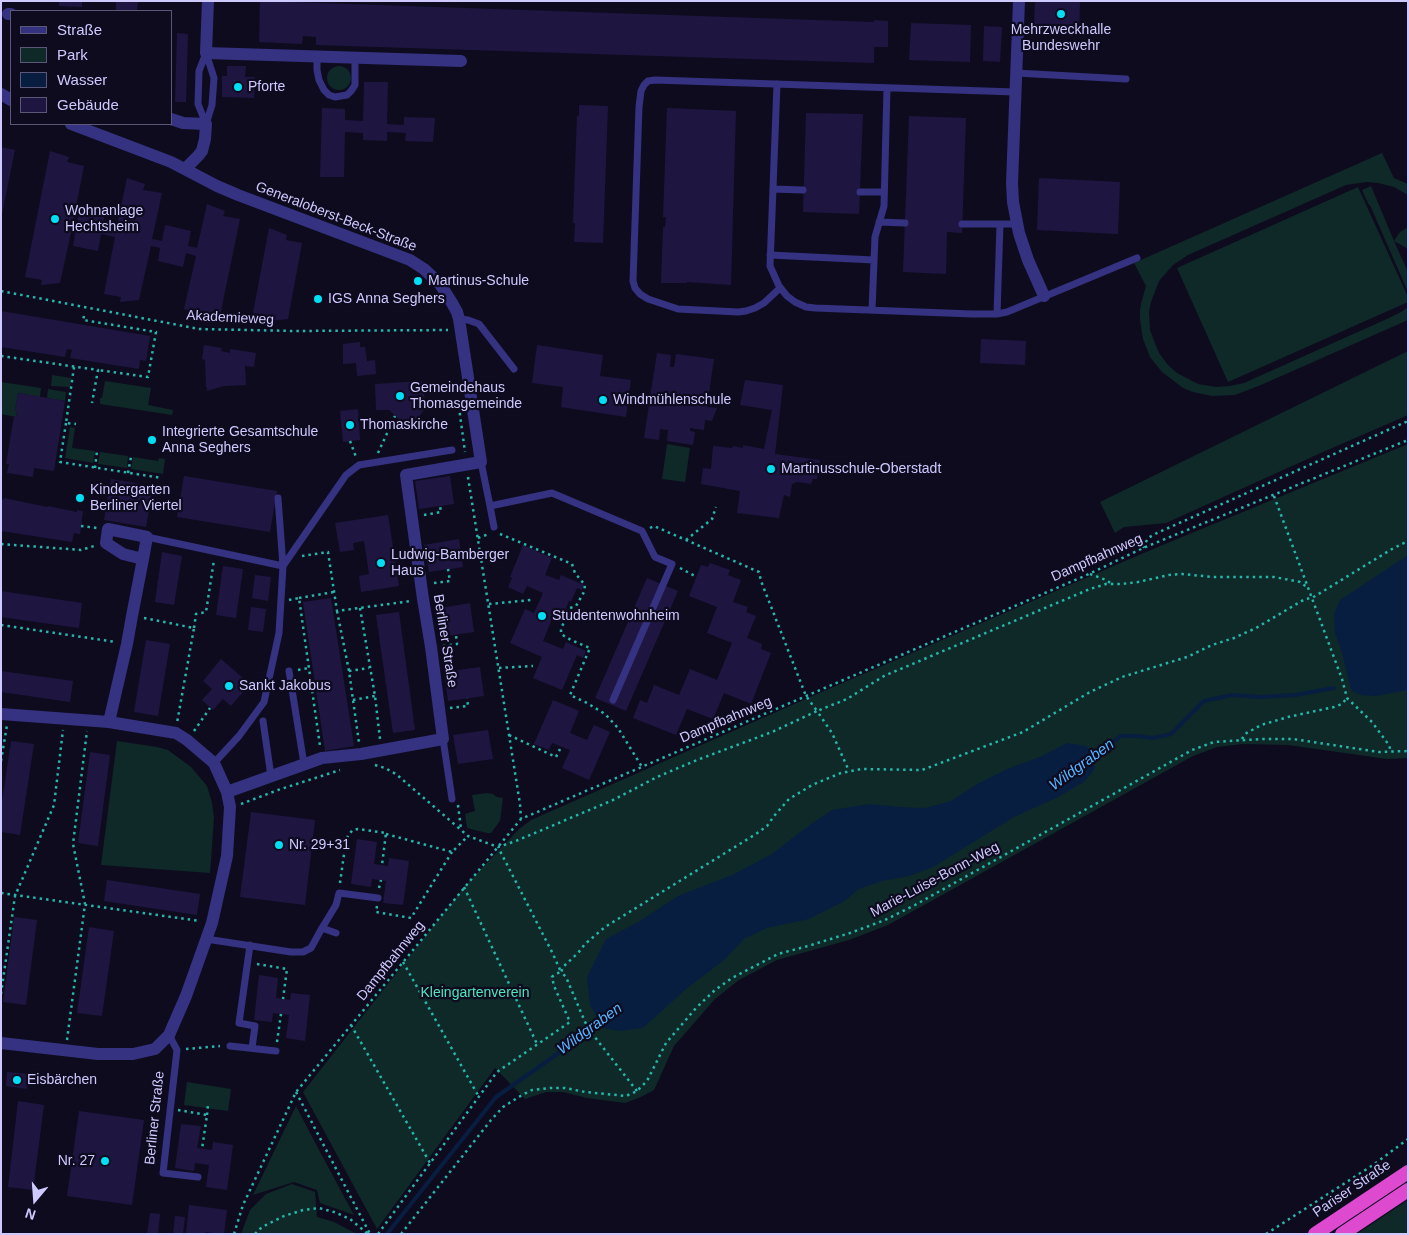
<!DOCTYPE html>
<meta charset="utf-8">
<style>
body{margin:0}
#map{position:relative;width:1409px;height:1235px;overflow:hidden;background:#0e0b1f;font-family:Arial,sans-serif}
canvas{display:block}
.frame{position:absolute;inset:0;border:2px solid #cec9ff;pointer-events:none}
.legend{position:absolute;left:10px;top:10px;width:162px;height:115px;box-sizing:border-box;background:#0e0b1f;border:1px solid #5b5779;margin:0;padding:6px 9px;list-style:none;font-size:15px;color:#cec9ff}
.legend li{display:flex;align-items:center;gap:10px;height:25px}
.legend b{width:25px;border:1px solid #5b5779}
.north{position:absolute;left:10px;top:1175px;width:50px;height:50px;-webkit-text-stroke:4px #0e0b1f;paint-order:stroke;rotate:198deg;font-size:14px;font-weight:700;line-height:20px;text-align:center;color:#cec9ff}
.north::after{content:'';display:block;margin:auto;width:18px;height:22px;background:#cec9ff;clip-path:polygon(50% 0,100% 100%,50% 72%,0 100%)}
</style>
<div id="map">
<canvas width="1409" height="1235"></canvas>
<div class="frame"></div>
<ul class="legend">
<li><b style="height:6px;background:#343281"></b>Straße</li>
<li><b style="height:14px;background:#0e2928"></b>Park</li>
<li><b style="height:14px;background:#081e41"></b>Wasser</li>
<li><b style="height:14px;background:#1e1641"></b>Gebäude</li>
</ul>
<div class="north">N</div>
</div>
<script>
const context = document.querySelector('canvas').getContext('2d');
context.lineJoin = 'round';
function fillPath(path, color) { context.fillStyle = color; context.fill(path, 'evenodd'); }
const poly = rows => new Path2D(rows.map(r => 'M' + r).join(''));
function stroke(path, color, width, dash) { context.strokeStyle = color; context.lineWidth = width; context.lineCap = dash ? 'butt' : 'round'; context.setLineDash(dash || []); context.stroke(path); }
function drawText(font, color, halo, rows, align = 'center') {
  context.font = font + ' Arial,sans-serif'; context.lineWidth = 4.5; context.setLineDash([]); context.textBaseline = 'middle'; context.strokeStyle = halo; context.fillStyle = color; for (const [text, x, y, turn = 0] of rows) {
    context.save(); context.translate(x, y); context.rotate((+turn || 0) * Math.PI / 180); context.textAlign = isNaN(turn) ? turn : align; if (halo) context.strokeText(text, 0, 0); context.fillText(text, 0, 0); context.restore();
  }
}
const green = poly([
 '327 78a12 12 0 1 1 24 0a12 12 0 1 1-24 0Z',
 [1382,153,1394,178,1408,184,1408,195,1394,187,1378,183,1366,182,1346,185,1188,255,1173,265,1159,281,1151,302,1149,312,1150,330,1154,341,1159,353,1168,365,1177,373,1198,384,1216,387,1230,386,1244,383,1389,318,1401,312,1408,307,1408,320,1261,385,1235,395,1212,396,1193,392,1183,388,1162,372,1150,357,1143,339,1140,320,1140,311,1141,304,1146,286,1134,263],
 [1371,186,1394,241,1400,232,1408,227,1408,249,1394,241,1408,272,1408,292,1370,205,1369,205,1362,190],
 [1358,187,1408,297,1408,302,1228,382,1177,268],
 [1408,351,1408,415,1323,452,1166,523,1124,527,1115,533,1100,502],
 [52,375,71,378,70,387,51,386],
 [105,381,151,388,148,405,173,410,172,415,100,404,100,398,102,398],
 [1,382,41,388,40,397,18,393,15,411,17,411,16,417,1,414],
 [48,389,66,392,65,401,47,398],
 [70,427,75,428,72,448,95,451,93,463,65,458],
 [667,444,690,448,685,482,662,479],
 [1408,444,1408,758,1387,759,1288,745,1243,744,1217,747,1193,756,888,925,849,940,777,960,739,980,715,999,674,1046,654,1090,641,1097,625,1103,587,1098,563,1092,546,1092,525,1099,495,1068,377,1229,303,1092,464,887,518,830,531,820,817,694,1153,549],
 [100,452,128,456,127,468,98,464],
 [133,457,158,461,159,458,165,459,163,474,131,469],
 [117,741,157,747,168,750,191,767,207,786,212,803,214,818,210,873,101,865],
 [487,793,493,794,497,797,503,798,500,821,491,833,487,833,467,828,465,814,475,811,472,795],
 [187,1082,231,1089,228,1111,184,1105],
 [296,1106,319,1150,354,1215,320,1203,317,1190,294,1182,253,1195],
 [292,1184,315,1192,317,1217,334,1222,357,1234,241,1234,250,1210,266,1194],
 [1408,1200,1408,1234,1357,1234]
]);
const water = poly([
 [1408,555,1408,690,1375,696,1361,695,1352,691,1350,686,1342,653,1335,633,1334,614,1340,600],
 [1067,743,1086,746,1095,757,1094,770,1084,782,1056,798,1014,817,933,867,909,876,882,881,859,889,843,902,809,919,767,928,744,939,725,959,685,990,643,1028,620,1031,603,1028,590,1005,587,977,606,939,640,921,678,896,732,875,772,854,804,829,832,810,870,804,899,807,926,808,951,801,977,784,1005,770,1042,756]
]);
const stream = poly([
 [1092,759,1107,746,1121,736,1137,736,1153,738,1171,734,1204,701,1232,695,1260,697,1295,695,1334,688],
 [387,1234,496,1097,580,1038,600,1021,604,1020]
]);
const building = poly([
 [59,1,82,1,82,7,59,6],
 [116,1,138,1,137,11,116,11],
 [260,1,874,22,874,20,888,21,888,47,874,47,874,63,316,45,316,37,303,36,302,44,259,42],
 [1035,1,1080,1,1079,34,1042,34,1042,26,1034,25],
 [911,23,971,25,970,62,909,60],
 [984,26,1002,27,1000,62,983,61],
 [177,33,188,34,186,102,175,102],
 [227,66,246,66,245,77,255,77,254,98,222,97,222,76,227,76],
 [364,82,388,82,387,124,404,125,404,117,435,118,433,142,405,141,406,133,387,132,387,141,363,140,363,133,345,132,344,177,320,177,322,108,345,109,345,120,363,121],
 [579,105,608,106,603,243,574,242,575,223,573,223,577,115,579,116],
 [667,108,736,111,731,285,687,282,687,283,661,283,663,227,665,227,666,217,663,217],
 [806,113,863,114,859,214,803,212],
 [909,116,966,118,962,233,947,232,946,274,903,272],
 [1,147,15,150,2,214,1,214],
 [50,151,69,157,67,162,84,166,73,222,77,223,80,208,105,213,102,228,116,230,127,178,145,184,143,190,162,193,152,239,162,241,165,225,191,231,188,246,197,248,207,204,225,211,223,216,240,219,220,316,201,317,202,313,184,309,196,256,186,253,183,267,158,261,160,248,151,246,139,300,120,302,121,297,104,294,115,237,101,234,98,251,73,246,76,229,72,228,60,283,41,285,42,280,25,277],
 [1039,178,1120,182,1118,234,1037,230],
 [269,228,287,235,286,240,302,243,288,319,269,321,270,316,253,313],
 [1,311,150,336,146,361,140,360,139,369,70,358,72,350,67,349,65,357,1,347],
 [981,339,1026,341,1025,365,980,363],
 [360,342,360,347,365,347,367,361,375,360,376,374,357,376,356,363,343,364,343,344],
 [204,345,222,348,221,351,230,353,230,349,256,353,254,367,245,366,246,385,224,386,207,391,207,387,206,387,205,360,202,359],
 [537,345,603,355,600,376,631,380,629,394,650,397,657,353,671,355,670,367,674,367,676,354,714,359,707,407,717,408,712,421,705,420,704,430,690,428,690,431,695,432,693,445,667,441,668,430,660,429,659,440,644,438,649,405,628,402,626,417,561,407,563,387,532,383],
 [745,380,783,385,775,454,820,460,817,479,813,479,811,484,797,482,792,484,790,497,784,495,779,518,737,513,740,491,701,484,703,468,711,469,713,446,732,448,733,446,743,448,743,445,764,449,772,410,740,405],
 [422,381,426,407,417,419,400,420,389,410,376,410,375,384],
 [18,393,65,401,54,471,34,468,33,477,7,473,9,464,6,464,14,416,16,417,17,411,15,411],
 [358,409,360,440,343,442,340,411],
 [184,476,277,491,270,532,177,517],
 [450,476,454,504,419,509,415,481],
 [111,479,153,486,146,527,104,520],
 [4,498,47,507,48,506,77,512,77,510,83,511,80,534,74,533,72,542,1,531,1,499,3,500],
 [388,515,399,586,361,592,359,576,369,574,364,541,353,543,354,550,340,552,335,523],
 [459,539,463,567,429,572,424,545],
 [523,545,552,558,545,575,559,580,561,575,584,585,582,590,577,588,571,602,569,601,560,622,552,619,543,641,563,649,566,642,586,651,583,658,577,655,562,690,533,678,542,657,510,643,525,609,534,613,543,593,527,586,523,594,508,587,512,578,510,577],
 [162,552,182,556,174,605,155,602],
 [710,563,730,570,728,575,741,580,733,602,748,607,746,612,756,616,747,638,762,644,761,649,771,653,751,704,724,693,713,719,687,709,676,735,633,718,640,700,647,703,654,685,679,695,690,669,717,680,732,643,707,633,717,607,689,596,701,565,708,567],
 [223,566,243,569,236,618,216,615],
 [255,575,271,577,268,601,252,598],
 [647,578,678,591,626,711,595,698],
 [1,591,82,603,79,628,1,617],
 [331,598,354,746,325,751,303,602],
 [470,603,474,632,439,637,435,609],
 [251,607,266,609,263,632,248,630],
 [399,612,415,730,393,733,376,615],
 [146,640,170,644,158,716,134,712],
 [221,659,250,684,231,706,223,699,213,710,202,700,212,689,203,681],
 [480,667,484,696,448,701,444,672],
 [1,671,73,681,70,702,1,692],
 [553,700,579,711,570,733,587,740,594,725,610,732,589,780,562,768,570,750,552,743,549,750,534,744],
 [488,730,493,759,458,764,453,735],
 [11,741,34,744,20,835,1,832,1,808],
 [90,752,110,755,98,846,78,843],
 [251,812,315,820,305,905,240,897],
 [357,839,377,842,374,864,388,866,389,858,409,861,403,905,383,903,386,881,372,879,371,887,351,884],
 [107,880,200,894,197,915,104,901],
 [14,917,37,920,26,1005,3,1002],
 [89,927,114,931,102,1016,77,1013],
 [259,975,278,978,276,998,290,1000,291,993,310,995,305,1041,286,1038,289,1015,273,1013,272,1022,254,1020],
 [7,1072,28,1074,27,1089,6,1086],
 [18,1101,44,1105,33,1190,8,1187],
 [79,1111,144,1120,132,1205,67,1196],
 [181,1124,201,1126,197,1148,212,1150,213,1142,233,1145,227,1190,206,1187,209,1165,195,1163,194,1171,175,1168],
 [189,1205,227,1210,224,1234,205,1232,205,1234,186,1234],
 [150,1213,160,1214,158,1234,147,1234],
 [175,1216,185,1217,183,1234,173,1234]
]);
const path = poly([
 [1,291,199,329,295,331,448,330],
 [84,316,83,320,156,332,148,377,98,370],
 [1,356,98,370,92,403],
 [74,367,66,423,76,424],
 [458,400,465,452],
 [66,423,60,462,162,478],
 [350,441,356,457],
 [378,453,395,416],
 [95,468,97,451],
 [128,473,131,457],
 [468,477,520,804,521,819],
 [1274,496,1342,679,1347,698,1372,722,1389,745,1391,752],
 [424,515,441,512,440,506],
 [81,526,97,528],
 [650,528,654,526,759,572,761,581,806,696,817,711,847,699,884,676,1090,589,1106,584,1121,584,1138,582,1169,575,1182,574,1213,577,1274,577,1300,582,1308,588],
 [500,534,572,564,575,573,585,585,584,592,576,606,570,608,561,629,561,634,571,640,590,648,570,695,587,703,605,714,618,728,642,767],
 [478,538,489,534],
 [686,540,712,519,716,507],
 [1,544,81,550,94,546],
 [1143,548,1148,538,1157,533,1408,421],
 [302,556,328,552,337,611,411,601],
 [680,568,695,576],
 [1090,574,1106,580,1112,584],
 [434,583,450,581,448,569],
 [299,598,334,592],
 [289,600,299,598,320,746],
 [489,604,531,600],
 [360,608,375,696,380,739],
 [337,611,349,671,359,743],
 [144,618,194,628,177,723],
 [1,625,116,642],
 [194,628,196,614,206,612,214,560],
 [443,646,457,644,456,635],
 [499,668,533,666],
 [298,670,309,668],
 [349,671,369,668],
 [353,700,375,696],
 [450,708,468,706,467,698],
 [194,731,210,708],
 [509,735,556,757,560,749],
 [1242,739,1245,734,1261,725,1288,717,1334,707,1342,704,1347,698],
 [1,761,7,725],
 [375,765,385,768,396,774,468,836,498,847,516,841,613,800,657,777,697,760,772,732,817,711,832,733,849,771],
 [241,804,278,790,340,770],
 [458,805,461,829],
 [386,834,452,852,468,836],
 [340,883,346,840,349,834,353,830,358,829,386,833,382,865],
 [464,887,537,1044],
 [379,888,381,880],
 [1,893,200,921],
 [377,906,376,912,411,918,452,852],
 [403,962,479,1097],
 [257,964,287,969,283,999],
 [1,994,15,896,54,805,63,730],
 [351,1025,430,1163],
 [67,1040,85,904,73,844,87,731],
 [277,1042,281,1014],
 [186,1049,220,1046],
 [637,1091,594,1036,585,1022,566,977,561,972,564,966,578,953,585,944,605,927,756,834,767,826,774,816,789,799,812,785,841,773,861,769,922,770,1023,732,1090,692,1122,677,1187,657,1212,645,1234,638,1256,628,1305,599,1312,598,1392,549,1408,541],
 [296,1092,370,1234],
 [178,1110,207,1115,202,1149],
 [207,1115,208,1104],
 [234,1234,243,1205,296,1092,521,819,1089,574,1143,548,1408,440],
 [255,1234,262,1227,284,1216,303,1210,319,1208,334,1212,350,1219,368,1234],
 [378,1234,497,1072,570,1022,554,986,552,977,555,974,561,972,553,954,498,847],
 [401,1234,491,1120,503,1107,522,1095,532,1090,550,1088,565,1088,585,1092,626,1096,637,1091,647,1081,666,1043,696,1008,715,990,732,978,778,954,808,946,850,933,885,920,915,905,1192,750,1214,742,1262,739,1293,739,1379,752,1408,751],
 [1266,1234,1373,1165,1408,1139]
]);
const service = poly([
 [206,53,199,71,198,104,206,124],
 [206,53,214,78,212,105,206,124],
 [317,56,317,70,319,80,324,90,329,95,335,97,347,95,351,91,355,85,355,58],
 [1016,73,1126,79],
 [777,84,770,266,779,286,787,296,795,302,806,307,815,308,972,314,997,314,1007,312,1137,258],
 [773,189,803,190],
 [860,192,884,192],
 [879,222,905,223],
 [962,224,1017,224],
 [770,255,874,260],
 [780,288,764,303,755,308,746,311,738,312,678,309,648,299,640,294,635,288,633,281,639,107,641,91,644,85,648,81,655,80,1015,92],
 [872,310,875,237,884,206,887,88],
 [997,314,1000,225],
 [459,319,468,320,479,324,514,369],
 [481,462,490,506,552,493,642,531,655,557,672,564,613,700],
 [490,506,494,527],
 [147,537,283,566,278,498],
 [289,671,304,764],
 [263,721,271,776],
 [443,739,452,799],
 [214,763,239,736,264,702,279,633,283,566,346,475,359,465,452,450],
 [322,928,336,933],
 [206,939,291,952,303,952,311,948,322,928,336,905,339,893,378,898],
 [250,945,239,1023,255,1026,252,1048],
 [169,1035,177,1050,163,1173,198,1177],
 [230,1046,276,1051]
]);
const minor = poly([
 [208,1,206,53,461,61],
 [1019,1,1012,183,1013,202,1019,233,1028,260,1044,296],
 [8,14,11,14],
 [1,94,11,100],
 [171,119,183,123,206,124,205,139,202,151,198,156,185,169],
 [71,124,171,162,217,186,238,195,410,260,424,269,440,284,452,303,457,312,459,319,481,462,406,475,423,599,431,647,443,739,361,754,322,758,227,792],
 [1,714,109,722,176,733,187,740,214,763,227,792,230,807,227,856,212,923,186,996,169,1035,155,1049,133,1054,98,1054,1,1043],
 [109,722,127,644,132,616,143,559,147,537,108,529,106,543,123,554,143,559]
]);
const trunk = poly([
 [1315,1234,1408,1172],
 [1342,1234,1408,1190]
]);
const markers = [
 [1061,14,5,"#00dff4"],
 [238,87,5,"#00dff4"],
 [55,219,5,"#00dff4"],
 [418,281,5,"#00dff4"],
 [318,299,5,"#00dff4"],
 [400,396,5,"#00dff4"],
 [603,400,5,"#00dff4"],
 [350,425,5,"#00dff4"],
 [152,440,5,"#00dff4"],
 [771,469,5,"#00dff4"],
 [80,498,5,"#00dff4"],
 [381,563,5,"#00dff4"],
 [542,616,5,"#00dff4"],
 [229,686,5,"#00dff4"],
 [279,845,5,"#00dff4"],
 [17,1080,5,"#00dff4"],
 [105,1161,5,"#00dff4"]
];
const poiNames = [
 ["Mehrzweckhalle",1061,30,"center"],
 ["Bundeswehr",1061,46,"center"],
 ["Pforte",248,87],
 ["Wohnanlage",65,211],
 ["Hechtsheim",65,227],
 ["Martinus-Schule",428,281],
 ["IGS Anna Seghers",328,299],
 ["Gemeindehaus",410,388],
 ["Thomasgemeinde",410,404],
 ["Windmühlenschule",613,400],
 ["Thomaskirche",360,425],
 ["Integrierte Gesamtschule",162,432],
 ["Anna Seghers",162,448],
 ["Martinusschule-Oberstadt",781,469],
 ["Kindergarten",90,490],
 ["Berliner Viertel",90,506],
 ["Ludwig-Bamberger",391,555],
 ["Haus",391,571],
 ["Studentenwohnheim",552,616],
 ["Sankt Jakobus",239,686],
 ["Nr. 29+31",289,845],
 ["Eisbärchen",27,1080],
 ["Nr. 27",95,1161,"right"]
];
const streetNames = [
 ["Generaloberst-Beck-Straße",336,217,21],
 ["Akademieweg",230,318,3],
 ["Dampfbahnweg",1097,558,-24],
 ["Berliner Straße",445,641,81],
 ["Dampfbahnweg",726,720,-23],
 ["Marie-Luise-Bonn-Weg",935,880,-28],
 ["Dampfbahnweg",391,961,-51],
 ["Berliner Straße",155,1118,-84],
 ["Pariser Straße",1352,1189,-34]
];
const parkNames = [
 ["Kleingartenverein",475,993]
];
const waterNames = [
 ["Wildgraben",1082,765,-36],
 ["Wildgraben",590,1029,-36]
];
fillPath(green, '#0e2928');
fillPath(water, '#081e41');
stroke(stream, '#081e41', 4);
fillPath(building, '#1e1641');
stroke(path, '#25b7ac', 2.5, [2.5, 4]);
stroke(service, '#343281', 7);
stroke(minor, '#343281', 12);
stroke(trunk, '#dd4ad0', 14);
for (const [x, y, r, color] of markers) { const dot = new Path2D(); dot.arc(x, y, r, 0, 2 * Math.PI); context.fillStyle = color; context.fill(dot); stroke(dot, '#0e0b1f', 2); }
drawText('14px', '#cec9ff', '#0e0b1f', poiNames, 'left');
drawText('14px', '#cec9ff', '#0e0b1f', streetNames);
drawText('14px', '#4ee6be', '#0e0b1f', parkNames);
drawText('italic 15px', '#57b4ff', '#0e0b1f', waterNames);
</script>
